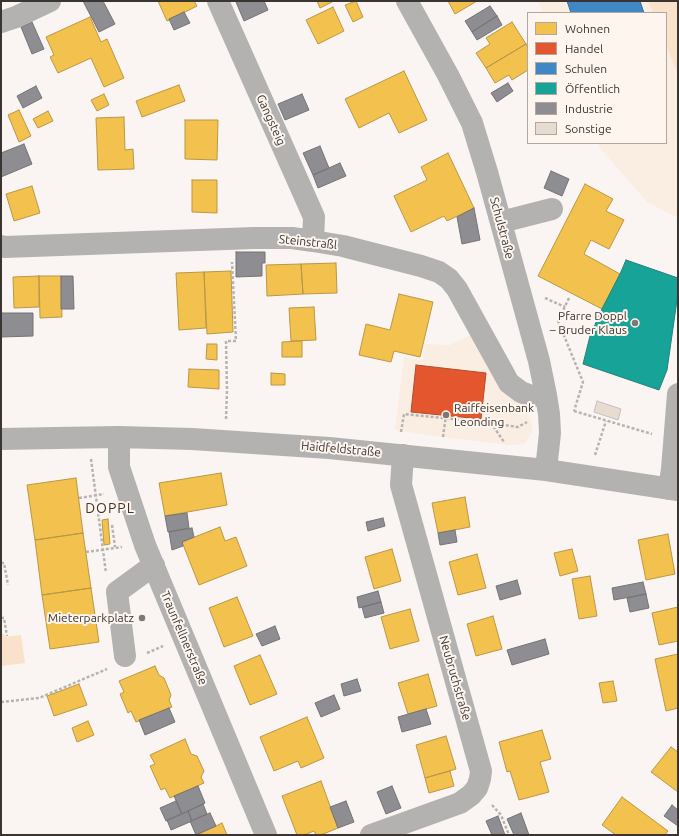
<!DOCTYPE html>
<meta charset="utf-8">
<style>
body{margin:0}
#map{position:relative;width:679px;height:836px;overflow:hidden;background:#faf5f2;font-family:Ubuntu,sans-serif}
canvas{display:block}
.frame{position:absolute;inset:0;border:2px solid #3a3531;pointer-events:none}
.legend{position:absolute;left:527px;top:12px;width:140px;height:132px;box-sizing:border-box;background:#fdf5ee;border:1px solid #afa8a2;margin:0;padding:5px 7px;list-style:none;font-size:12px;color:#3a3531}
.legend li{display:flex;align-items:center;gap:8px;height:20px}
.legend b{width:20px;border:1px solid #afa8a2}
</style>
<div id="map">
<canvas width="679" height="836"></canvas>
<div class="frame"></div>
<ul class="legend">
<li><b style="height:11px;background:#f2c14e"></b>Wohnen</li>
<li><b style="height:11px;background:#e4572e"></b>Handel</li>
<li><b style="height:11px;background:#3f88c5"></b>Schulen</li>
<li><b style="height:11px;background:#17a398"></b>Öffentlich</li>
<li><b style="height:11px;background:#8d8d92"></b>Industrie</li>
<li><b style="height:11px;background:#e8dbcf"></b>Sonstige</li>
</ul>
</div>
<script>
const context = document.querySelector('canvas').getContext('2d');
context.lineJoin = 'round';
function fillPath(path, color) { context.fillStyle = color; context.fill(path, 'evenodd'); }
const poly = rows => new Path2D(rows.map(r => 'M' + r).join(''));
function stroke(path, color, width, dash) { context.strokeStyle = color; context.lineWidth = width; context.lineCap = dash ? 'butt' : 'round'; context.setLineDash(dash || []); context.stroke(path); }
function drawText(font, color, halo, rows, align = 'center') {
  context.font = font + ' Ubuntu,sans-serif'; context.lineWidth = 4; context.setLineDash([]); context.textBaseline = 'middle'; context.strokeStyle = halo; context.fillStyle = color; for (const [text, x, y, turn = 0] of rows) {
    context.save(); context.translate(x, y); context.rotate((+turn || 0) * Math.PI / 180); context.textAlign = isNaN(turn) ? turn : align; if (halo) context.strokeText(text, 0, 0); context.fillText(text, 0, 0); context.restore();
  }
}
const built = poly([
 [538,1,648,1,653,13,543,13],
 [666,45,678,75,678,218,647,202,600,148,598,143,666,143],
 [471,335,518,403,530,411,527,414,532,424,532,432,528,439,525,443,519,445,509,445,433,436,395,430,404,357,419,360,423,358,425,344,450,345]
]);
const green = poly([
 [648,1,678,1,678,75,666,45,666,13,653,13],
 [1,634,4,634,5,637,21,635,25,663,1,666]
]);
const homes = poly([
 [158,1,194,1,197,6,167,21,158,1],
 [317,1,334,1,320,8,317,1],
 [356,1,363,17,353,22,345,5,356,1],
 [448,1,477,1,455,14,448,1],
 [333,7,344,31,318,44,306,20,333,7],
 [90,17,101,42,107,39,124,78,104,87,91,58,58,73,50,57,54,55,46,37,90,17],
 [512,22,526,44,486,68,476,53,490,44,486,38,512,22],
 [526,44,528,48,528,70,512,80,509,75,495,83,486,68,526,44],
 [404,71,427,120,399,133,389,113,359,128,345,99,404,71],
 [179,85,185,101,142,117,136,101,179,85],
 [104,94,109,105,97,111,91,100,104,94],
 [19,110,31,136,19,142,8,115,19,110],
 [48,111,53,121,38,128,33,119,48,111],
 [124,117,125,150,133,149,134,169,98,170,96,118,124,117],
 [185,120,218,120,217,160,185,159,185,120],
 [448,153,474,208,447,221,444,216,411,232,394,196,427,180,421,167,448,153],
 [192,180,217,180,217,213,192,212,192,180],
 [585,184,613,199,606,211,624,220,609,249,591,240,584,254,620,274,602,309,538,276,585,184],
 [32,186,40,213,14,221,6,194,32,186],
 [336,263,337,293,303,294,301,264,336,263],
 [301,264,303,294,267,296,266,265,301,264],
 [231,271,233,332,207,334,204,272,231,271],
 [204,272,206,328,179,330,176,273,204,272],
 [39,276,61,276,62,317,40,318,39,276],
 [39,276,39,307,14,308,13,277,39,276],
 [399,294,433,302,420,357,394,351,391,362,359,355,366,324,390,330,399,294],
 [314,307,316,340,291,341,289,308,314,307],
 [302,341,302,357,282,357,282,342,302,341],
 [207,344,217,344,217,360,206,359,207,344],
 [189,369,219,370,219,389,188,387,189,369],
 [271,373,285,374,285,385,271,385,271,373],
 [221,473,227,505,165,516,159,483,221,473],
 [76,478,83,533,35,540,27,485,76,478],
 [465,497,470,527,438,533,432,503,465,497],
 [108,519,110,544,104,545,102,520,108,519],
 [220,527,225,541,236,537,247,566,199,585,182,542,220,527],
 [83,533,91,588,42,595,35,540,83,533],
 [668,534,675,574,646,580,638,540,668,534],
 [392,549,401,581,374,589,365,557,392,549],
 [572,549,578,571,560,576,554,553,572,549],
 [477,554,486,588,458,595,449,562,477,554],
 [590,576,597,616,579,619,572,579,590,576],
 [91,588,99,642,50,649,42,595,91,588],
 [237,597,253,636,224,647,209,608,237,597],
 [678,607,678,641,659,645,652,613,678,607],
 [410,609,419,641,390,649,381,617,410,609],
 [493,616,502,649,476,656,467,624,493,616],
 [678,654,678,708,666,711,655,659,678,654],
 [260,655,277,694,250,705,234,666,260,655],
 [155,666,159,675,164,678,171,695,169,700,172,707,136,722,131,711,128,713,120,694,124,692,119,681,155,666],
 [428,674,437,706,408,714,398,683,428,674],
 [613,681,617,701,603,703,599,683,613,681],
 [79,684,87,705,54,716,47,696,79,684],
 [307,717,324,758,301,768,298,761,274,771,260,737,307,717],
 [88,721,94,735,77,742,72,728,88,721],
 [542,730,551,759,540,762,549,792,519,800,510,771,507,772,499,742,542,730],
 [446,736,456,769,425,778,416,745,446,736],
 [185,739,191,754,197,756,204,771,201,777,204,783,170,798,165,788,161,790,150,766,155,764,150,755,185,739],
 [671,747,678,752,678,792,651,772,671,747],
 [450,771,454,786,429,793,425,778,450,771],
 [321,781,338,828,321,835,316,835,314,831,304,835,297,835,282,796,321,781],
 [622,797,668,831,665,835,616,835,602,825,622,797],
 [222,823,227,835,195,835,216,826,222,823]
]);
const shops = poly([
 [416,365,486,373,481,419,411,412,416,365]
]);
const schools = poly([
 [567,1,640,1,644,13,571,13,567,1]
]);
const public = poly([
 [626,260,678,278,678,293,667,370,659,390,583,364,590,336,602,309,620,274,626,260]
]);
const industry = poly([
 [83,1,103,1,115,24,99,32,83,1],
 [238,1,264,1,268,10,244,21,236,2,238,1],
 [490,6,497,16,472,32,465,21,490,6],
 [184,12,190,23,174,30,169,19,184,12],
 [497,16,502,25,477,40,472,32,497,16],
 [32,22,44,49,32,54,21,27,32,22],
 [508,83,513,91,497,102,491,93,508,83],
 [36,86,42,98,23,108,17,96,36,86],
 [302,94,309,110,285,120,278,104,302,94],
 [24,144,32,164,1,177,1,153,24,144],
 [320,146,329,168,313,175,303,153,320,146],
 [340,163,346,176,318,188,313,175,340,163],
 [551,171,569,179,562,196,544,188,551,171],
 [474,208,480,240,462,244,457,217,474,208],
 [236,252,265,252,265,263,262,263,262,276,236,277,236,252],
 [61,276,73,276,74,309,61,309,61,276],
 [1,313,33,313,33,336,1,337,1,313],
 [187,513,189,528,168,532,165,516,187,513],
 [383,518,385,526,368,531,366,522,383,518],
 [192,528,194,537,182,542,183,546,172,550,169,532,192,528],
 [455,530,457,542,440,545,438,533,455,530],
 [517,580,521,594,500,600,496,586,517,580],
 [643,582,646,594,614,600,612,588,643,582],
 [378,591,381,602,359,608,357,597,378,591],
 [646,594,649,608,630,612,627,598,646,594],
 [381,602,384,613,365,618,362,607,381,602],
 [275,626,280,639,262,646,256,634,275,626],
 [545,639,549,654,512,665,507,650,545,639],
 [357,679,361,691,344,696,341,684,357,679],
 [334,695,340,709,321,717,315,703,334,695],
 [169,708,175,722,145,735,139,720,169,708],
 [426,709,431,724,402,732,398,717,426,709],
 [198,786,205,803,182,814,174,796,198,786],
 [392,786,401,808,386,814,377,792,392,786],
 [176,801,182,814,166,821,160,808,176,801],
 [346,801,354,822,338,828,330,807,346,801],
 [203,804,207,814,192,821,188,811,203,804],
 [672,805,678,810,678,826,664,816,672,805],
 [188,811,192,821,171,830,167,820,188,811],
 [210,813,216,826,196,835,190,821,210,813],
 [521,813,529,835,514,835,507,819,521,813],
 [498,816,505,835,492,835,486,821,498,816]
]);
const building = poly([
 [597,401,621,409,618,420,594,412,597,401]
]);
const path = poly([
 [545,298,565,307],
 [569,298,558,321,583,382,574,411],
 [574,411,652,434],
 [226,419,227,390,226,341,236,341,232,262],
 [491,423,518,427,527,422],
 [401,432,404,414,491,423,504,442],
 [443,437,446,415],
 [595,455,606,421],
 [91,459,106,573],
 [79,498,104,494],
 [112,525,115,547],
 [86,552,122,547],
 [1,563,4,563,8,585],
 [1,618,4,618,7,636],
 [147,653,163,646],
 [1,702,39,698,107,669],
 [492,805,501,815,509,835]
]);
const minor = poly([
 [218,1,314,217,313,241],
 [407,1,448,75,472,123,487,172,539,361,546,395,549,414,550,433,546,470],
 [1,22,16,17,50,1],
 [501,222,552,209],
 [1,246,5,247,254,238,292,238,313,241,343,246,421,266,439,272,449,279,457,289,509,383,521,392,531,396,546,395],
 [119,437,119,467,145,545,266,835],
 [1,439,56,438,119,437,192,439,329,448,546,470,678,490],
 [669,489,672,469,678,394],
 [125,656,117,592,154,565],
 [371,835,460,803,471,795,477,788,480,779,481,771,401,485,403,455]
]);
const markers = [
 [635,323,4,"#7d7875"],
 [446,415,4,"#7d7875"],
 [142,618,4,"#7d7875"]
];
const streetNames = [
 ["Gangsteig",271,120,66],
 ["Schulstraße",502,228,75],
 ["Steinstraßl",308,242,6],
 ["Haidfeldstraße",341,449,5],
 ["Traunfellnerstraße",184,638,67],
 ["Neubruchstraße",455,678,74]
];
const poiNames = [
 ["Pfarre Doppl",627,316],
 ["– Bruder Klaus",627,330],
 ["Raiffeisenbank",454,408,"left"],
 ["Leonding",454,422,"left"],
 ["Mieterparkplatz",134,618]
];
const quarterNames = [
 ["DOPPL",110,508]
];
fillPath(built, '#faede2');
fillPath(green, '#fae1ca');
fillPath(homes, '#f2c14e');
stroke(homes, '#bb9745', 1);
fillPath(shops, '#e4572e');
stroke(shops, '#b14d2f', 1);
fillPath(schools, '#3f88c5');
stroke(schools, '#3e6f99', 1);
fillPath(public, '#17a398');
stroke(public, '#228279', 1);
fillPath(industry, '#8d8d92');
stroke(industry, '#747375', 1);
fillPath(building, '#e8dbcf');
stroke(building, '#c5c0bc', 1);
stroke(path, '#b6b4b1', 2.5, [3, 2]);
stroke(minor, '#b4b2b1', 22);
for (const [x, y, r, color] of markers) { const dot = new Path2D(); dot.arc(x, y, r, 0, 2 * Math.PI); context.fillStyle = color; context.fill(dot); stroke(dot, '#fdf5ee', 1.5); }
drawText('12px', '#3a3531', '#fdf5ee', streetNames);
drawText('12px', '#3a3531', '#fdf5ee', poiNames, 'right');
context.letterSpacing = '1px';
drawText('14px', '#3e342b', '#fdf5ee', quarterNames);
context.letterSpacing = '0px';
</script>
